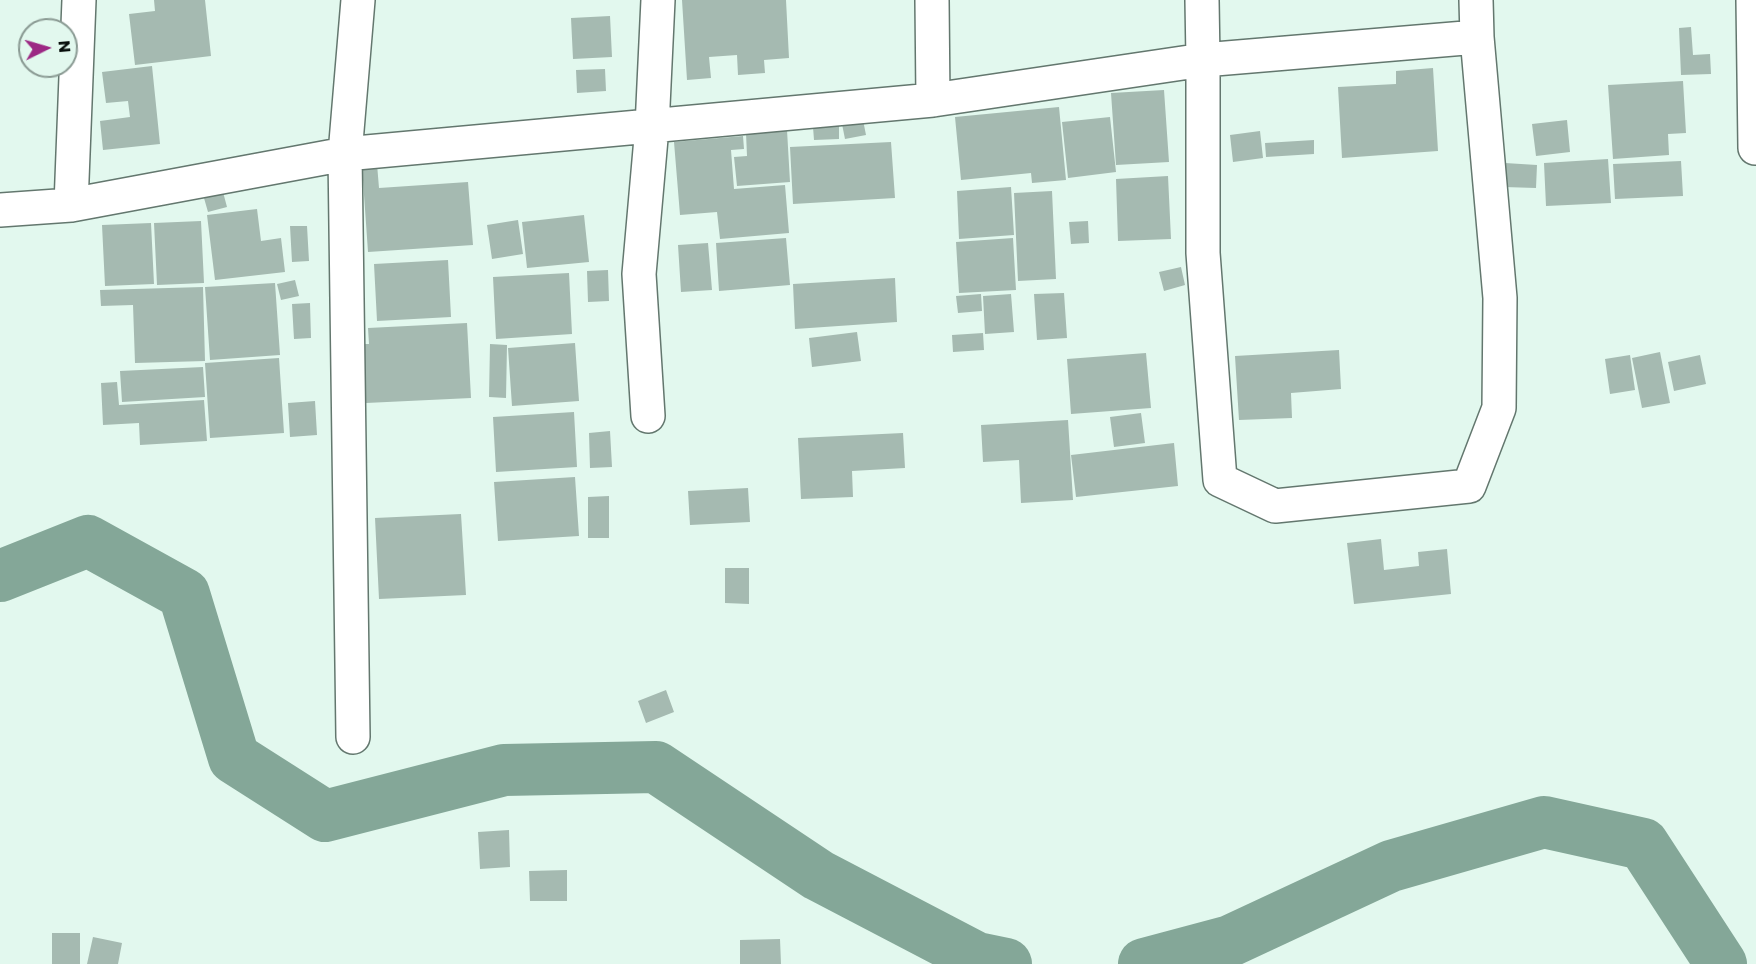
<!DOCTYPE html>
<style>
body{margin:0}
#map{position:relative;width:1756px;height:964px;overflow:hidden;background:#e2f8ee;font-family:Poppins,sans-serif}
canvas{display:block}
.north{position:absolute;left:18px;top:18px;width:60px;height:60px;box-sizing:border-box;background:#e2f8ee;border:2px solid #8a9a93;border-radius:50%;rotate:85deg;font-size:16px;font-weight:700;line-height:24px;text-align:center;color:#070e0b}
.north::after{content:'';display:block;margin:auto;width:21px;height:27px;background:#9c2884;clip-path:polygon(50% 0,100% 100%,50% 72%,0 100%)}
</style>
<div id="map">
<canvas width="1756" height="964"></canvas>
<div class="north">N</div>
</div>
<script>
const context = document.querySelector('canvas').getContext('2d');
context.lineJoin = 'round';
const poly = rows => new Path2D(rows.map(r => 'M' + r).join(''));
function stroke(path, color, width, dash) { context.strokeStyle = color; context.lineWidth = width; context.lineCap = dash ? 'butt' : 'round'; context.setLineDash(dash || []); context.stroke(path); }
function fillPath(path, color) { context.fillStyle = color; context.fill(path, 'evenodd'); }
const river = poly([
 [0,576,88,541,184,594,234,758,325,816,504,770,656,767,818,875,977,958,1006,964],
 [1144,964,1230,941,1391,866,1544,822,1643,844,1721,964]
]);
const building = poly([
 [154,0,205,0,211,56,135,65,129,14,155,11],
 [682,0,786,0,789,58,764,60,765,73,738,75,737,55,709,57,711,78,687,80],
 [610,16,612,57,573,59,571,18],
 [1691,27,1693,55,1710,54,1711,74,1681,75,1679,28],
 [152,66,160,144,103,150,100,121,130,117,128,101,106,103,102,72],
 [1433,68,1438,151,1342,158,1338,87,1396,84,1396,71],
 [605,69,606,91,577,93,576,70],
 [1683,81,1686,133,1668,134,1669,155,1613,159,1608,85],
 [1164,90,1169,162,1116,165,1111,93],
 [1059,107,1066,180,1032,183,1031,173,961,180,955,117],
 [1110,117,1116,172,1068,178,1062,122],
 [863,120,866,135,845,139,842,124],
 [1567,120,1570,152,1536,156,1532,124],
 [839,126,839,139,814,140,813,127],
 [787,130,790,182,737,186,734,157,747,156,746,133],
 [1260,131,1263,158,1233,162,1230,135],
 [743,136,744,149,731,150,734,189,785,185,789,233,720,239,717,212,680,215,674,142],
 [1314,140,1314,154,1266,157,1265,143],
 [891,142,895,198,793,204,790,147],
 [1608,159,1611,203,1546,206,1544,163],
 [1681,161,1683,196,1615,199,1613,164],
 [1505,163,1537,165,1536,188,1504,187],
 [377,164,379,188,468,182,473,245,368,252,362,166],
 [1168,176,1171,239,1118,241,1116,179],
 [1011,187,1014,235,959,239,957,191],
 [1052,191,1056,279,1018,281,1014,193],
 [223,192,227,207,208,212,204,198],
 [257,209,261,241,281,238,285,272,215,280,207,215],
 [584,215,589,262,527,268,522,222],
 [518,220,523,254,492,259,487,225],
 [201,221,204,283,157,285,154,223],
 [1088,221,1089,243,1071,244,1069,222],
 [151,223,154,284,105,286,102,225],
 [290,226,307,226,309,261,292,262],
 [786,238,790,285,719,291,716,243],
 [1013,238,1016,290,959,293,956,242],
 [708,243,712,290,681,292,678,245],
 [448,260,451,317,377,321,374,264],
 [1181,267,1185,285,1164,291,1159,272],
 [608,270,609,301,588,302,587,271],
 [569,273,572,334,496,339,493,277],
 [895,278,897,322,795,329,793,284],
 [295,280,299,296,281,300,277,284],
 [275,283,280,355,210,360,205,287],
 [203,287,205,361,135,363,133,305,101,306,100,290],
 [1064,293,1067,338,1037,340,1034,294],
 [981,294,982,311,958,313,956,296],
 [1011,294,1014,332,985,334,983,296],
 [310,303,311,338,294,339,292,304],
 [467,323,471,398,366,403,364,344,369,344,368,328],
 [857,332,861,361,812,367,809,338],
 [983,333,984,350,953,352,952,335],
 [575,343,579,401,512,406,508,348],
 [490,344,507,345,506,398,489,397],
 [1339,350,1341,389,1291,393,1292,418,1239,420,1235,356],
 [1660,352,1670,403,1642,408,1632,358],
 [1146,353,1151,408,1071,414,1067,359],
 [1630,355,1635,390,1610,394,1605,359],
 [1700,355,1706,384,1674,391,1668,362],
 [279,358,284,433,210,438,205,363],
 [203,367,205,397,122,402,120,371],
 [117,382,119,405,204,400,207,441,140,445,139,423,103,425,101,383],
 [315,401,317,435,290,437,288,403],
 [574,412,577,467,496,472,493,417],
 [1141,413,1145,443,1114,447,1110,417],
 [1068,420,1073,500,1021,503,1019,460,983,462,981,425],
 [610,431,612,467,590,468,589,433],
 [903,433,905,468,852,471,853,497,801,499,798,438],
 [1174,443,1178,486,1076,497,1071,455],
 [575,477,579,536,498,541,494,482],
 [748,488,750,522,690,525,688,491],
 [609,496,609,538,588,538,588,497],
 [461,514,466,595,379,599,375,518],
 [1381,539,1384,570,1419,566,1418,552,1447,549,1451,594,1354,604,1347,543],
 [725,568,749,568,749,604,725,603],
 [666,690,674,712,646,723,638,701],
 [509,830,510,867,480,869,478,832],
 [567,870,567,901,530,901,529,871],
 [52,933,80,933,80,964,52,964],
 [93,937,122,943,118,964,87,964],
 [780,939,781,964,740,964,740,940]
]);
const minor = poly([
 [932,0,933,100],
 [1476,0,1477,37,1500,298,1499,408,1469,486,1275,506,1220,480,1203,253,1203,60,1477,37],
 [1753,0,1755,148],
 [71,205,79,0],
 [0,210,71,205,345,154,933,100,1203,60,1202,0],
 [648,416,639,274,652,127,658,0],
 [353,737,345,154,358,0]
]);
stroke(river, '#84a798', 52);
fillPath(building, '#a5bab1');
stroke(minor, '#63776e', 36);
stroke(minor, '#fff', 33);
</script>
